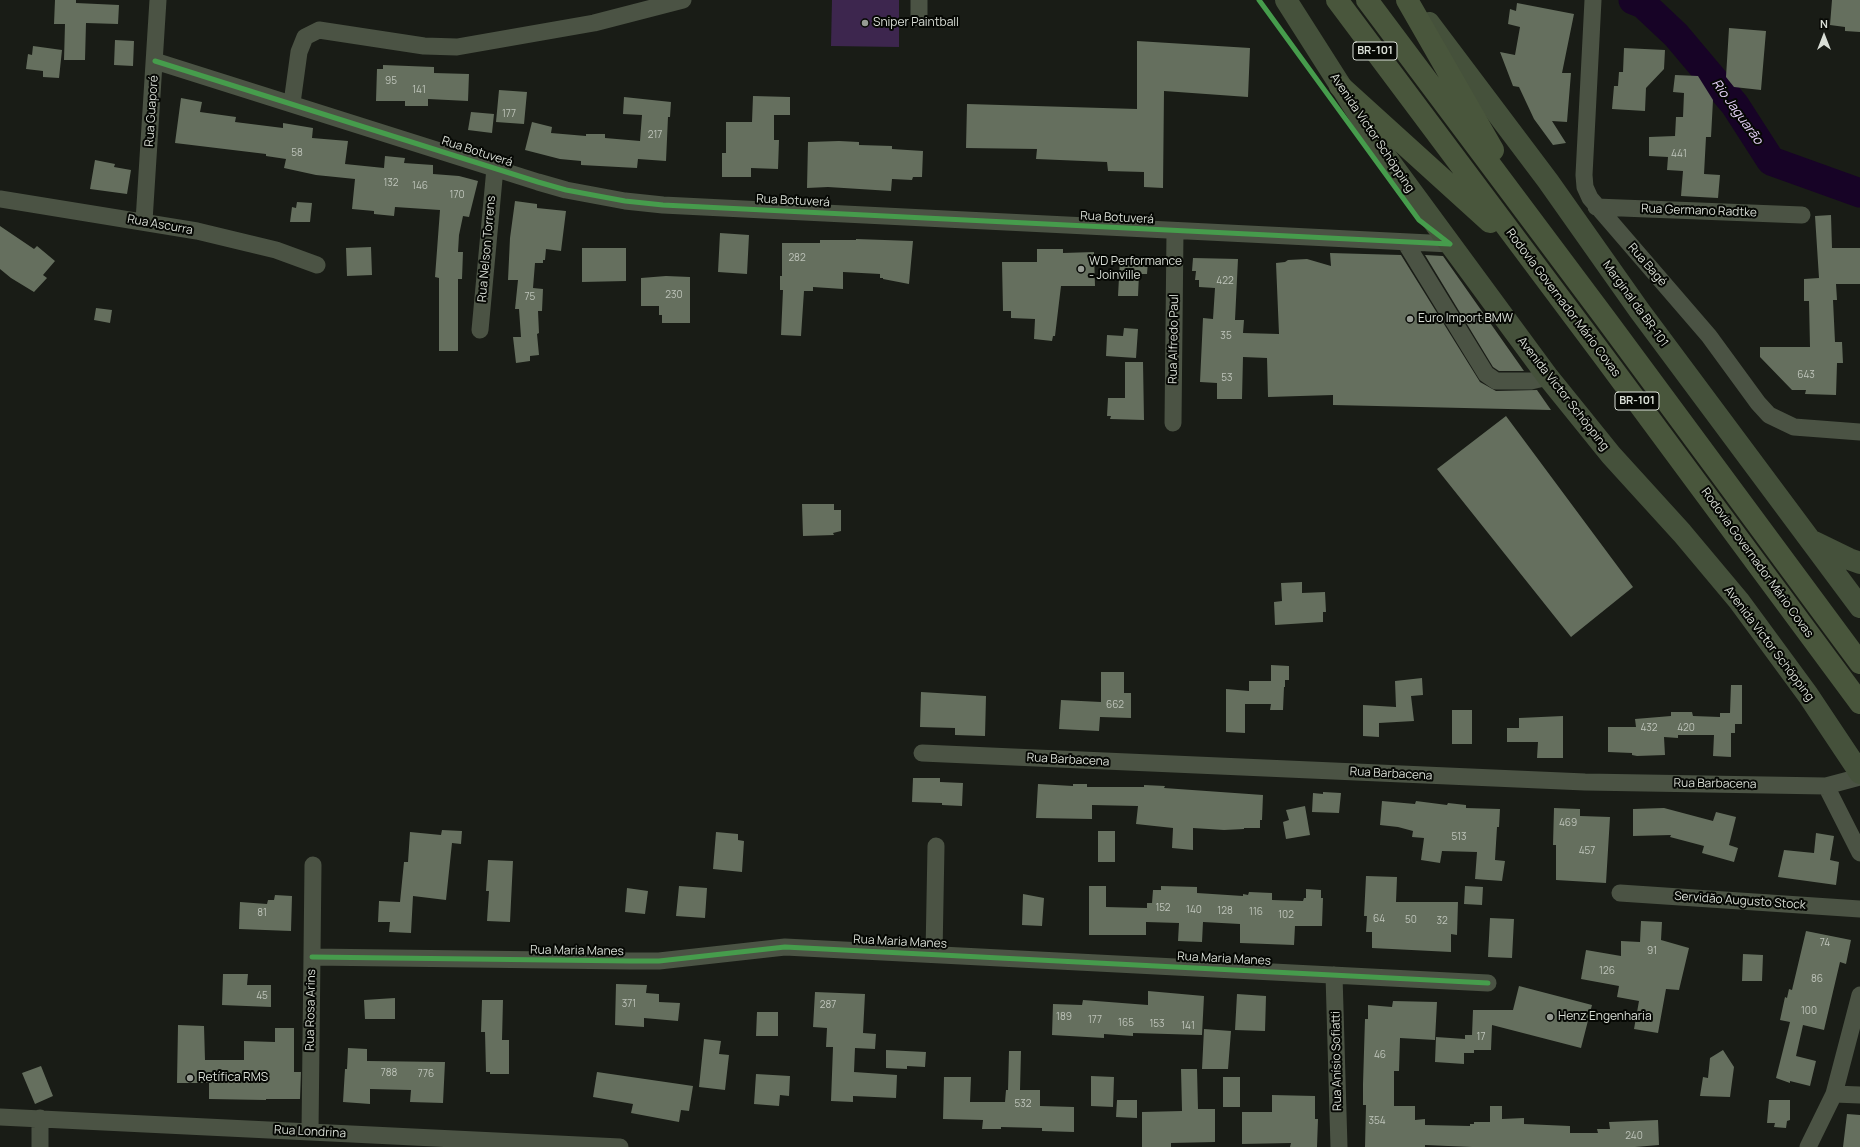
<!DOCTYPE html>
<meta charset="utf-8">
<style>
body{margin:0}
#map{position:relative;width:1860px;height:1147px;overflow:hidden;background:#191c16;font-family:Manrope,sans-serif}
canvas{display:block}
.north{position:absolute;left:1804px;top:16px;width:40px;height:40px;-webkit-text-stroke:3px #060804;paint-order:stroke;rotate:0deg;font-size:11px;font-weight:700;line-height:16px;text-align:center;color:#dadfd7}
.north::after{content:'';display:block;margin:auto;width:14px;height:18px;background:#dadfd7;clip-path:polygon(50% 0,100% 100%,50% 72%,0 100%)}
</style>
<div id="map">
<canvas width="1860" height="1147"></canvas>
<div class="north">N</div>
</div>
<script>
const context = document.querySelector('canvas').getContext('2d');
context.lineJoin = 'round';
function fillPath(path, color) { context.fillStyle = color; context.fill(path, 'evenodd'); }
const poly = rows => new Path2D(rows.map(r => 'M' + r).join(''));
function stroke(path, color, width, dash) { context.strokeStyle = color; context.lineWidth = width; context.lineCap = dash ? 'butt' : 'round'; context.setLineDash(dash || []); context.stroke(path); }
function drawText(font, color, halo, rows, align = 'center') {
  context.font = font + ' Manrope,sans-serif'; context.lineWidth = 4; context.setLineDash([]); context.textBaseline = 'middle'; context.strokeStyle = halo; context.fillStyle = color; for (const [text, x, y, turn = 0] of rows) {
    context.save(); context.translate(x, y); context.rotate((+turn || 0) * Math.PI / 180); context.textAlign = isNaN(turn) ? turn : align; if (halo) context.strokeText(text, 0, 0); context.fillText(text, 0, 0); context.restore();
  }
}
const green = poly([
 [832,0,899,0,899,47,831,46]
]);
const river = poly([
 [1633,0,1643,4,1676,35,1735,105,1771,161,1860,193]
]);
const building = poly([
 [55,0,76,0,76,3,119,5,118,24,86,23,85,60,64,60,65,24,54,24],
 [1832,0,1860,0,1860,32,1845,31,1845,27,1830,25],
 [1517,3,1574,14,1562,73,1571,73,1567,122,1552,121,1566,143,1553,145,1534,119,1519,87,1513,86,1500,52,1515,55,1520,27,1508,24,1510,9,1516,11],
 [1729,28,1766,31,1761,90,1734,87,1726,77],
 [115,40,134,41,133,66,114,65],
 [1137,41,1250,48,1248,97,1164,91,1163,188,1144,187,1144,172,1108,171,1107,162,1036,159,1037,149,966,148,967,104,1137,109],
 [33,46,62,50,59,78,43,77,43,71,26,69,28,54,32,55],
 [1624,48,1665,50,1664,69,1646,88,1645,111,1612,109,1614,86,1618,86,1619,72,1623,72],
 [383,65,434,67,434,73,469,74,468,101,428,99,428,106,405,106,405,101,376,101,377,69,383,69],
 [1675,75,1698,76,1713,100,1711,137,1706,137,1704,174,1720,175,1718,198,1681,196,1683,171,1667,170,1668,157,1649,156,1649,137,1675,136,1676,117,1683,117,1684,93,1673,92],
 [499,90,527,92,524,124,496,122],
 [753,96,790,97,790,115,774,115,774,140,779,140,778,169,751,168,751,177,722,177,722,153,726,153,726,122,752,122],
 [624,97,671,102,670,117,668,117,666,161,638,159,637,168,581,165,581,161,560,159,525,150,532,122,552,127,551,133,586,136,586,134,605,134,605,138,640,141,642,115,623,114],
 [181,98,202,102,200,112,236,117,235,122,283,128,283,123,313,128,312,138,348,141,345,164,384,168,385,156,405,158,404,163,433,165,433,174,459,176,478,181,469,217,463,216,459,235,458,252,463,252,462,279,458,279,458,351,439,351,439,278,435,277,440,210,395,207,394,216,374,214,374,211,352,209,355,179,316,175,284,168,286,159,266,156,266,154,175,143],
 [471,112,494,114,492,133,468,130],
 [839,141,859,142,859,145,892,146,892,149,923,151,922,177,913,177,912,180,892,179,891,191,828,187,807,188,808,142],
 [95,160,115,164,114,167,131,170,127,194,90,189],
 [515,201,537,204,537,208,566,211,561,251,546,249,545,260,543,260,543,263,535,263,533,288,543,289,542,311,538,311,539,333,537,334,539,355,530,356,530,361,516,363,513,337,521,337,519,309,515,309,518,280,508,280,510,238],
 [297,202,312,203,310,222,290,222,292,207,296,208],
 [1831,215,1832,248,1860,248,1860,284,1836,284,1837,300,1833,300,1835,342,1842,342,1843,363,1837,363,1836,395,1805,394,1806,390,1792,390,1760,357,1760,347,1810,347,1809,301,1804,301,1804,279,1819,278,1815,216],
 [0,226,34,249,37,246,55,261,43,275,47,278,34,292,11,278,0,269],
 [720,233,749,235,747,274,718,272],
 [856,239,913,241,909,284,883,279,883,278,880,278,880,274,843,272,843,289,813,287,813,291,804,291,801,336,781,335,783,290,780,290,780,276,782,276,782,243,820,243,820,240,856,240],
 [371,247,372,275,347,276,346,248],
 [582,248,626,248,626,281,582,282],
 [1037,249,1063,249,1063,253,1094,252,1095,286,1061,286,1055,336,1053,336,1052,341,1034,339,1035,319,1011,318,1011,311,1003,311,1002,262,1037,262],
 [1330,253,1401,255,1480,382,1496,391,1537,390,1551,410,1333,405,1333,395,1268,397,1267,358,1243,357,1242,399,1217,399,1217,383,1200,382,1203,318,1213,319,1215,288,1199,287,1199,280,1195,280,1196,271,1192,271,1193,258,1238,259,1235,320,1244,320,1243,333,1279,334,1276,263,1285,262,1288,260,1307,259,1331,266],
 [1425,255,1443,256,1524,371,1499,371,1493,367],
 [1120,259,1148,261,1147,274,1139,274,1138,296,1118,296],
 [666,276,690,277,690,323,662,323,662,315,659,315,659,306,641,306,641,278],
 [96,308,112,310,110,323,94,320],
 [1124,328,1138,329,1136,358,1106,356,1107,335,1123,336],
 [1125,362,1143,362,1144,420,1110,419,1111,416,1107,416,1108,398,1125,398],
 [1506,416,1633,587,1571,637,1437,469],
 [802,504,834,504,834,510,841,510,841,531,833,533,834,535,803,536],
 [1302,582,1302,593,1325,592,1326,612,1323,612,1323,622,1275,625,1274,602,1282,601,1281,583],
 [1271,665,1289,666,1289,680,1285,680,1285,687,1284,687,1283,710,1270,710,1271,704,1245,704,1245,733,1226,732,1226,689,1249,691,1249,681,1271,681],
 [1101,672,1124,672,1124,693,1131,693,1131,718,1100,717,1099,731,1059,729,1061,700,1101,702],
 [1422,678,1423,695,1411,696,1414,721,1379,723,1379,737,1363,736,1363,705,1396,707,1395,681],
 [1731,685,1742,685,1742,724,1735,724,1735,733,1731,733,1731,757,1713,756,1714,735,1678,735,1678,738,1664,737,1665,755,1637,756,1632,755,1632,753,1608,752,1608,727,1636,727,1635,719,1671,716,1671,712,1692,712,1693,716,1720,717,1720,713,1730,713],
 [921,692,986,696,985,736,955,735,955,728,920,727],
 [1452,710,1472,710,1472,744,1452,744],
 [1563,716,1563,758,1537,758,1538,742,1507,742,1507,728,1519,728,1519,718],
 [913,778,940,778,940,782,963,783,962,806,942,805,942,803,912,802],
 [1038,784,1073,786,1073,784,1087,784,1087,787,1144,787,1144,785,1165,786,1164,788,1263,795,1262,820,1260,820,1260,828,1244,828,1244,829,1224,830,1193,828,1193,850,1172,848,1173,828,1136,824,1138,806,1092,805,1092,819,1036,818],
 [1323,792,1341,793,1339,813,1312,812,1313,793,1323,794],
 [1382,801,1415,804,1416,801,1447,805,1448,803,1466,805,1466,808,1500,809,1499,827,1497,827,1495,860,1505,861,1502,881,1475,879,1477,852,1442,851,1440,863,1421,860,1424,838,1412,837,1413,831,1398,827,1380,825],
 [1305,806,1310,835,1286,839,1283,822,1289,820,1286,810],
 [1554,808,1580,809,1580,816,1610,817,1606,883,1556,880,1556,845,1553,845],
 [1664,808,1713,821,1716,812,1736,817,1729,845,1738,848,1734,862,1702,853,1704,846,1670,837,1671,835,1633,836,1633,809],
 [442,830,462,831,461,844,452,843,446,900,413,896,411,933,389,932,390,922,378,922,379,901,400,902,404,862,408,862,410,832,441,835],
 [1098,831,1115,831,1115,862,1098,862],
 [716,832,738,834,738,840,744,841,742,872,713,869],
 [1816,833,1834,836,1830,860,1839,862,1836,885,1778,877,1784,850,1814,853],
 [488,860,513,861,510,922,487,921,489,891,486,891],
 [1366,876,1397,877,1396,902,1458,902,1457,935,1451,934,1451,952,1372,948,1372,932,1366,932,1367,916,1364,916],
 [679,886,707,888,705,918,676,916],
 [1089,886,1106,886,1106,907,1147,908,1147,903,1152,903,1153,890,1161,890,1161,886,1197,887,1197,893,1243,896,1243,894,1248,895,1249,892,1272,893,1272,900,1303,901,1304,898,1306,898,1306,889,1321,890,1321,898,1323,898,1322,926,1295,926,1294,945,1240,943,1240,924,1203,922,1202,942,1178,941,1179,923,1146,922,1146,935,1089,935],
 [1465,886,1483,887,1482,905,1464,904],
 [627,888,648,891,645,914,625,912],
 [1023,894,1044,898,1042,926,1022,925],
 [275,895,292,896,291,931,239,929,240,902,267,904,268,900,274,900],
 [1490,918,1514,919,1512,958,1488,957],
 [1641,921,1662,922,1661,940,1689,948,1679,990,1666,989,1658,1033,1634,1029,1639,1001,1617,997,1619,986,1581,979,1586,950,1621,956,1621,941,1640,942],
 [1806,931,1851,940,1846,964,1840,962,1824,1030,1803,1025,1796,1056,1816,1061,1810,1086,1790,1081,1790,1083,1776,1078,1790,1022,1780,1020,1785,997,1787,998,1789,989,1792,990],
 [1743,954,1763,955,1762,981,1742,981],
 [223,974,248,974,247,985,271,985,271,1007,222,1005],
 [616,984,647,985,646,993,659,994,659,1002,680,1003,678,1021,644,1018,644,1027,615,1025],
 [1519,986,1592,1005,1581,1048,1492,1025,1491,1050,1474,1050,1474,1053,1464,1053,1464,1064,1435,1062,1436,1037,1465,1039,1465,1035,1472,1035,1473,1010,1513,1010],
 [1148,991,1204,996,1202,1035,1133,1033,1133,1036,1104,1034,1104,1038,1052,1035,1053,1004,1082,1005,1083,1000,1148,1005],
 [815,992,865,994,863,1033,876,1034,875,1049,855,1048,854,1072,897,1075,896,1098,853,1096,853,1102,831,1101,833,1047,826,1047,827,1028,813,1027],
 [1237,994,1266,996,1265,1031,1235,1030],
 [395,998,395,1019,365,1019,364,1000],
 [482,1000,503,1000,502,1040,509,1040,509,1074,490,1074,490,1072,486,1072,485,1032,481,1032],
 [1393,1001,1437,1002,1435,1040,1400,1038,1399,1071,1394,1071,1394,1106,1415,1106,1415,1120,1425,1119,1425,1125,1470,1126,1470,1124,1474,1124,1474,1122,1490,1122,1490,1106,1502,1106,1502,1119,1524,1118,1524,1124,1570,1126,1570,1133,1598,1133,1597,1129,1610,1129,1609,1122,1658,1120,1659,1145,1635,1147,1472,1147,1425,1145,1425,1147,1365,1147,1366,1105,1363,1105,1363,1084,1365,1019,1368,1019,1368,1005,1392,1007],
 [757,1012,778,1012,778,1036,756,1036],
 [178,1025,204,1026,205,1060,244,1060,244,1041,275,1042,275,1028,294,1028,294,1072,301,1072,300,1099,266,1099,266,1100,209,1099,209,1083,177,1083],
 [1204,1029,1231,1031,1228,1069,1202,1069],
 [704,1039,721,1041,719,1054,729,1055,725,1090,699,1087],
 [348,1048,367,1049,367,1061,445,1062,443,1103,410,1102,411,1090,370,1089,370,1104,343,1102,345,1069,347,1069],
 [886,1050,926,1052,925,1067,907,1066,907,1069,886,1068],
 [1723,1050,1734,1067,1730,1097,1700,1096,1703,1077,1708,1078,1710,1058],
 [1009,1051,1021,1051,1020,1090,1040,1090,1040,1106,1074,1107,1074,1132,1042,1131,1042,1128,1001,1127,1001,1129,982,1129,983,1120,943,1119,944,1077,971,1077,970,1102,1005,1102,1006,1090,1008,1090],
 [41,1066,53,1096,35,1104,22,1073],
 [1181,1069,1197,1069,1198,1109,1215,1109,1215,1142,1171,1143,1171,1147,1142,1147,1142,1112,1182,1111],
 [597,1072,693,1086,689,1111,681,1110,679,1122,631,1113,633,1104,593,1097],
 [756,1074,790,1076,789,1096,780,1095,779,1106,754,1104],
 [1091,1076,1114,1077,1113,1107,1091,1106],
 [1223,1077,1240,1077,1240,1107,1223,1107],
 [1272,1095,1315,1096,1315,1119,1318,1119,1317,1147,1290,1147,1291,1143,1242,1144,1242,1112,1272,1112],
 [1117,1100,1137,1100,1137,1118,1116,1117],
 [1769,1100,1790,1100,1790,1120,1787,1121,1786,1128,1774,1127,1775,1123,1767,1123],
 [1847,1114,1860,1115,1860,1147,1843,1147]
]);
const minor = poly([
 [1593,0,1584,175,1585,187,1590,198,1709,336,1758,403,1769,415,1794,427,1860,432],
 [919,18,919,0],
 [155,61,538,182,566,190,625,201,663,205,1450,244],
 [292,103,299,52,305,37,319,30,424,46,457,47,594,23,683,0],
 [0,199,197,231,276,250,317,265],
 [1596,207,1802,215],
 [144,221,158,0],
 [1405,242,1486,374,1496,381,1531,381,1548,377],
 [480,330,495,168],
 [1173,423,1175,231],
 [922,753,1585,782,1826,786,1860,777],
 [1826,786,1860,853],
 [1620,893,1860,909],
 [934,954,936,846],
 [312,957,630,961,659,961,785,947,1488,983],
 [1334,975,1339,1147],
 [1834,1094,1860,1095],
 [0,1117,620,1147],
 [40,1118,40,1147],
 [310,1132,313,865],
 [1808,1147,1834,1094,1860,995]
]);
const major = poly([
 [1286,0,1384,154,1548,377,1611,455,1682,533,1739,601,1808,695,1860,773],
 [1429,23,1548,181,1639,310,1860,607],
 [1814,542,1849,559,1860,563]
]);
const highway = poly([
 [1337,0,1604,357,1860,703],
 [1367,0,1605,318,1860,663],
 [1407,0,1493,150],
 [1340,86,1490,222]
]);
const cycleway = poly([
 [1259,0,1419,220,1450,244],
 [155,61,538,182,566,190,625,201,663,205,1450,244],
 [312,957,630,961,659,961,785,947,1488,983]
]);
const markers = [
 [865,23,4,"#969b93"],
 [1081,269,4,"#969b93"],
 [1410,319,4,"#969b93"],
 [1550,1017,4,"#969b93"],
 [190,1078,4,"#969b93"]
];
const numberNames = [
 ["95",391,81],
 ["141",419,90],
 ["177",509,114],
 ["217",655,135],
 ["58",297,153],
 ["441",1679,154],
 ["132",391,183],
 ["146",420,186],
 ["170",457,195],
 ["282",797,258],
 ["422",1225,281],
 ["230",674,295],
 ["75",530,297],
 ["35",1226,336],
 ["643",1806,375],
 ["53",1227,378],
 ["662",1115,705],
 ["432",1649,728],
 ["420",1686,728],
 ["469",1568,823],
 ["513",1459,837],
 ["457",1587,851],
 ["152",1163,908],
 ["140",1194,910],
 ["128",1225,911],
 ["116",1256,912],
 ["81",262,913],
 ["102",1286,915],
 ["64",1379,919],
 ["50",1411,920],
 ["32",1442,921],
 ["74",1825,943],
 ["91",1652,951],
 ["126",1607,971],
 ["86",1817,979],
 ["45",262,996],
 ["371",629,1004],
 ["287",828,1005],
 ["100",1809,1011],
 ["189",1064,1017],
 ["177",1095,1020],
 ["165",1126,1023],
 ["153",1157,1024],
 ["141",1188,1026],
 ["17",1481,1037],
 ["46",1380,1055],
 ["788",389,1073],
 ["776",426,1074],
 ["532",1023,1104],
 ["354",1377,1121],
 ["240",1634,1136]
];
const shields = [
 [1375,51,44],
 [1637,401,44]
];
const shieldNames = [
 ["BR-101",1375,51],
 ["BR-101",1637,401]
];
const poiNames = [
 ["Sniper Paintball",873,23],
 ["WD Performance",1089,262],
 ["- Joinville",1089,276],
 ["Euro Import BMW",1418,319],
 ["Henz Engenharia",1558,1017],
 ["Retífica RMS",198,1078]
];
const streetNames = [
 ["Rua Guaporé",152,111,-86],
 ["Avenida Victor Schöpping",1372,133,56],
 ["Rua Botuverá",477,152,18],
 ["Rua Botuverá",793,201,3],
 ["Rua Germano Radtke",1699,211,2],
 ["Rua Botuverá",1117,218,3],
 ["Rua Ascurra",160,225,10],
 ["Rua Nelson Torrens",487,249,-85],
 ["Rua Bagé",1647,265,49],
 ["Rodovia Governador Mário Covas",1563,303,53],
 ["Marginal da BR-101",1635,304,54],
 ["Rua Alfredo Paul",1174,339,-89],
 ["Avenida Victor Schöpping",1563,394,52],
 ["Rodovia Governador Mário Covas",1757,563,54],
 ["Avenida Victor Schöpping",1769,644,53],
 ["Rua Barbacena",1068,760,3],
 ["Rua Barbacena",1391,774,3],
 ["Rua Barbacena",1715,784,1],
 ["Servidão Augusto Stock",1740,901,4],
 ["Rua Maria Manes",900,942,3],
 ["Rua Maria Manes",577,951,1],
 ["Rua Maria Manes",1224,959,3],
 ["Rua Rosa Arins",311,1010,-89],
 ["Rua Anísio Sofiatti",1337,1061,-91],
 ["Rua Londrina",310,1132,3]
];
const waterNames = [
 ["Rio Jaguarão",1737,112,54]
];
fillPath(green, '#3d264e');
stroke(river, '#170326', 29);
fillPath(building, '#656f5e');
stroke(minor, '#4b5344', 17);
stroke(major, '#45513b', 22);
stroke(highway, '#49563c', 22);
stroke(cycleway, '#469c4c', 5);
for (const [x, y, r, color] of markers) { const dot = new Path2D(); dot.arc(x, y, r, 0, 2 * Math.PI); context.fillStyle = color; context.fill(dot); stroke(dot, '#060804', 1.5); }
drawText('10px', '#bdc3b9', null, numberNames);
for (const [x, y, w] of shields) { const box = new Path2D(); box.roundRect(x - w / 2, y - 9, w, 18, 3); context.fillStyle = '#060804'; context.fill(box); stroke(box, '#dadfd7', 1); }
drawText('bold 11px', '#dadfd7', null, shieldNames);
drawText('12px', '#dadfd7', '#060804', poiNames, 'left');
drawText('12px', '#dadfd7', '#060804', streetNames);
drawText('italic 13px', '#e9d4fb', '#060804', waterNames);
</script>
